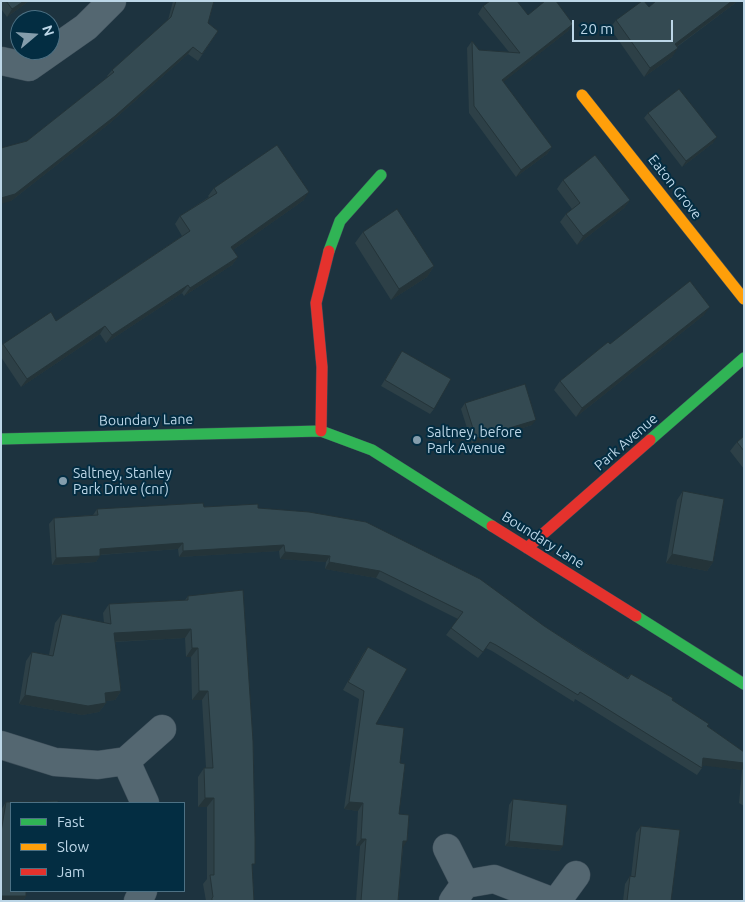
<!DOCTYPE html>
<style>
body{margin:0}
#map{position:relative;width:745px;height:902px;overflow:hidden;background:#1d333f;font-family:Ubuntu,sans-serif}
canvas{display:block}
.frame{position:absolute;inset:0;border:2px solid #bcd6e7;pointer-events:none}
.legend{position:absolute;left:10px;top:802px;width:175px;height:90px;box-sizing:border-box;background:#032d42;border:1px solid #4d7184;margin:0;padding:6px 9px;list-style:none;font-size:15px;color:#bcd6e7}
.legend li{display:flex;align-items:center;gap:10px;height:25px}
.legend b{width:25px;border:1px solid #4d7184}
.north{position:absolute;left:10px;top:10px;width:50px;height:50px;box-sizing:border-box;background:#032d42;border:1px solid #4d7184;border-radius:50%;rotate:72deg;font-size:14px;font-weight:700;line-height:20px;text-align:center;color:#bcd6e7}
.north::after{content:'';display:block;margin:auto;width:18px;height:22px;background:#849dac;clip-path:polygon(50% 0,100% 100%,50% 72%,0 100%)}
.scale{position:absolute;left:572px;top:20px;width:101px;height:22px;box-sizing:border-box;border:2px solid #bcd6e7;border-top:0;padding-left:6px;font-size:15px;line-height:18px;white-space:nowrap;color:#bcd6e7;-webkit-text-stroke:4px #032d42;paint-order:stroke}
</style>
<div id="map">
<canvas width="745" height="902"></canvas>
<div class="frame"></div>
<ul class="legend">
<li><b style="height:6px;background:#30b455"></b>Fast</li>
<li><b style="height:6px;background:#ff9f0a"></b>Slow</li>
<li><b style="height:6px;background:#e5322d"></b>Jam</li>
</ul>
<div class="north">N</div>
<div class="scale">20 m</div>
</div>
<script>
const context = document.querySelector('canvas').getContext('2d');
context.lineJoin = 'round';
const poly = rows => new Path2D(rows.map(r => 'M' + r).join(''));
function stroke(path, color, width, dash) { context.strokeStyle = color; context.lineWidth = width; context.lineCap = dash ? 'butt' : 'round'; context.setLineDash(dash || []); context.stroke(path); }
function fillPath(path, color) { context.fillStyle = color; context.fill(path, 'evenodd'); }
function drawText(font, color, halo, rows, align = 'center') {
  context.font = font + ' Ubuntu,sans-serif'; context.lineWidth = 4; context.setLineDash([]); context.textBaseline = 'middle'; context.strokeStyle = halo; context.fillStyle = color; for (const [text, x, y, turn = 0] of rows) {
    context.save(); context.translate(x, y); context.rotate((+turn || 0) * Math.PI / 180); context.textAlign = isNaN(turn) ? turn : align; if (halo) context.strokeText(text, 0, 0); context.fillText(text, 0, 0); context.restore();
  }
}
const street = poly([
 [1,61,29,67,86,27,112,1],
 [1,745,55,762,98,765,126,761,162,729],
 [126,761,145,803],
 [447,848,465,884],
 [138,901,143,891],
 [453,901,465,884,494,879,551,901],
 [557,901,576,875]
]);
const fast = poly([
 [329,251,340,221,381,175],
 [1,439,321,431,372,450,492,526],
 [650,440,744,358],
 [636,616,744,684]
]);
const slow = poly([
 [582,95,744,299]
]);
const jam = poly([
 [321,431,322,367,316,303,329,251],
 [492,526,636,616],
 [527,548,650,440]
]);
const wall = poly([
 [1,1,29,1,7,17,1,9],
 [173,1,214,1,208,23,218,31,198,61,188,54,110,123,11,201,27,141,108,77,107,76,112,70,168,20],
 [656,1,738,1,677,47,672,57,644,77,610,28,616,20,649,7],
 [483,6,573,24,568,31,503,82,552,147,547,154,516,177,469,113,467,48,472,41,479,50,509,52,478,14],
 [648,113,713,143,682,167,644,118],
 [563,180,630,200,624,208,577,245,560,222,566,214,572,209,557,189],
 [214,188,304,200,233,250,238,257,232,265,184,296,182,293,106,343,100,334,21,387,1,357,1,346,3,344,56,321,182,236,175,224,180,216,209,197,208,196],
 [363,232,434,266,427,277,391,300,355,243],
 [704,315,576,417,554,390,560,381,610,344],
 [402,351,434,409,430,414,381,386],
 [465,403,532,425,472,444,461,409],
 [744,436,744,469,730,451,737,442],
 [683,491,713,562,707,571,666,563,677,500],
 [204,507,258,508,544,626,627,678,631,674,672,700,707,726,744,752,744,806,739,803,742,770,702,765,702,768,697,775,575,699,574,702,492,651,486,648,478,658,446,635,458,619,376,578,325,569,326,562,280,559,279,551,179,557,178,549,100,555,96,562,52,565,49,524,54,518,93,515,97,509],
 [188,596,252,868,254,901,206,901,203,884,207,879,207,807,198,807,198,777,204,768,206,768,202,700,192,700,191,657,186,657,185,638,115,642,121,691,115,700,105,701,106,703,99,712,82,715,19,704,26,661,32,652,49,655,55,623,62,614,104,623,103,613,109,604,185,600],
 [368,647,376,724,400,763,399,814,403,848,398,901,356,901,360,846,356,846,358,811,344,809,359,699,343,690,363,654],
 [513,799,563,846,559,851,505,846,509,805],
 [6,802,11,803,26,896,23,901,1,901,1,810],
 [641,826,671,901,623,901,625,884,630,876,631,877,636,833]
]);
const shadedWall = poly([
 [24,1,29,1,7,17,12,9],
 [732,1,738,1,668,53,675,44],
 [573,24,568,31,497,87,502,80],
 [193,47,188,54,110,123,11,201,1,204,1,198],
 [678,48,672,57,644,77,650,68],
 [717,137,713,143,682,167,686,161],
 [552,147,547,154,516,177,521,170],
 [309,192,304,200,226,255,231,247],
 [630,200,624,208,577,245,583,236],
 [238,257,232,265,184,296,190,288],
 [434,266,427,277,391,300,399,289],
 [188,285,182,293,106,343,112,335],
 [710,307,704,315,576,417,582,408],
 [105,326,100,334,21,387,27,379],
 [536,420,532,425,472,444,476,438],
 [183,543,178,549,95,555,100,549],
 [284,545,279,551,179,557,183,551],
 [285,552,330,556,326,562,280,559],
 [672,554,713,562,707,571,666,563],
 [100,556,96,562,52,565,56,558],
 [329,562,380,571,376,578,325,569],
 [191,629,185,638,107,642,114,633],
 [192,648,198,648,191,657,186,657],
 [121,691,115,700,98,702,105,693],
 [199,691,208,691,202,700,192,700],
 [25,695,106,703,99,712,82,715,19,704],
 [703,758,744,763,744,768,742,770,698,765],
 [205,798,214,798,207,807,198,807],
 [349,802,363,803,358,811,344,809],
 [361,839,366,839,360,846,356,846],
 [403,841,407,841,402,849],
 [509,841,563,846,559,851,505,846],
 [1,896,26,896,23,901,1,901]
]);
const building = poly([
 [6,1,24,1,12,9,6,1],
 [176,1,214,1,208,23,218,31,202,54,193,47,115,116,15,194,1,198,1,148,27,141,114,72,112,70,171,17,176,1],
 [490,1,517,1,528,15,545,1,556,1,573,24,502,80,552,147,521,170,474,106,472,41,479,50,520,53,483,6,490,1],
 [642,1,644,1,649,7,656,1,732,1,675,44,678,48,650,68,616,20,642,1],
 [679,89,717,137,686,161,648,113,679,89],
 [277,145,309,192,231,247,238,257,190,288,188,285,112,335,105,326,27,379,3,344,51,312,56,321,190,231,180,216,217,193,214,188,277,145],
 [595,155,630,200,583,236,566,214,580,203,563,180,595,155],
 [397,209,434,266,399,289,363,232,397,209],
 [690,281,710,307,582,408,560,381,608,342,610,344,690,281],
 [402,351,451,379,434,409,385,380,402,351],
 [525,384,536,420,476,438,465,403,525,384],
 [744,436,744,451,737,442,744,436],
 [683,491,724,499,713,562,672,554,683,491],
 [203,503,204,507,258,504,258,508,309,512,366,522,480,579,544,626,581,650,628,679,631,674,673,698,672,700,709,724,707,726,744,752,744,763,703,758,702,768,580,692,578,695,496,645,490,642,483,652,451,628,463,612,380,571,329,562,330,556,285,552,284,545,183,551,183,543,100,549,100,556,56,558,54,518,98,515,97,509,203,503],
 [243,590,253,741,255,837,255,864,252,864,254,901,212,901,212,898,213,897,210,875,214,875,214,798,205,798,204,768,213,768,208,691,199,691,198,648,192,648,191,629,114,633,121,691,105,693,106,703,88,706,25,695,32,652,53,656,62,614,111,624,109,604,188,600,188,596,243,590],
 [368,647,407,669,376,724,404,728,400,763,405,764,399,814,409,815,407,841,403,841,398,901,361,901,366,839,361,839,363,803,349,802,364,691,348,682,368,647],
 [513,799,567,805,563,846,509,841,513,799],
 [58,801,58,803,11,803,11,891,26,891,26,896,1,896,1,832,6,802,58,801],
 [641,826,680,830,671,901,627,901,630,876,635,877,641,826]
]);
const markers = [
 [417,440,5,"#849dac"],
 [63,481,5,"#849dac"]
];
const streetNames = [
 ["Eaton Grove",675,187,52],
 ["Boundary Lane",146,420,-1],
 ["Park Avenue",626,442,-41],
 ["Boundary Lane",543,540,32]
];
const poiNames = [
 ["Saltney, before",427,432],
 ["Park Avenue",427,448],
 ["Saltney, Stanley",73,473],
 ["Park Drive (cnr)",73,489]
];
stroke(street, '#3e4f5a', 29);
stroke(fast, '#3e4f5a', 12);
stroke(slow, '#3e4f5a', 12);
stroke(jam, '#3e4f5a', 12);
stroke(street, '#546771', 28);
stroke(fast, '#30b455', 11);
stroke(slow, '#ff9f0a', 11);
stroke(jam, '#e5322d', 11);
fillPath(wall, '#2d4047');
fillPath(shadedWall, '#243439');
fillPath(building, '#344a52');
stroke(building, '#243439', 1);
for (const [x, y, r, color] of markers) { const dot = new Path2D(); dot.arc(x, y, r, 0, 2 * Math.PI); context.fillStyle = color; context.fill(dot); stroke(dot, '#032d42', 2); }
drawText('14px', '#bcd6e7', '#032d42', streetNames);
drawText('14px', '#bcd6e7', '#032d42', poiNames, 'left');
</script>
